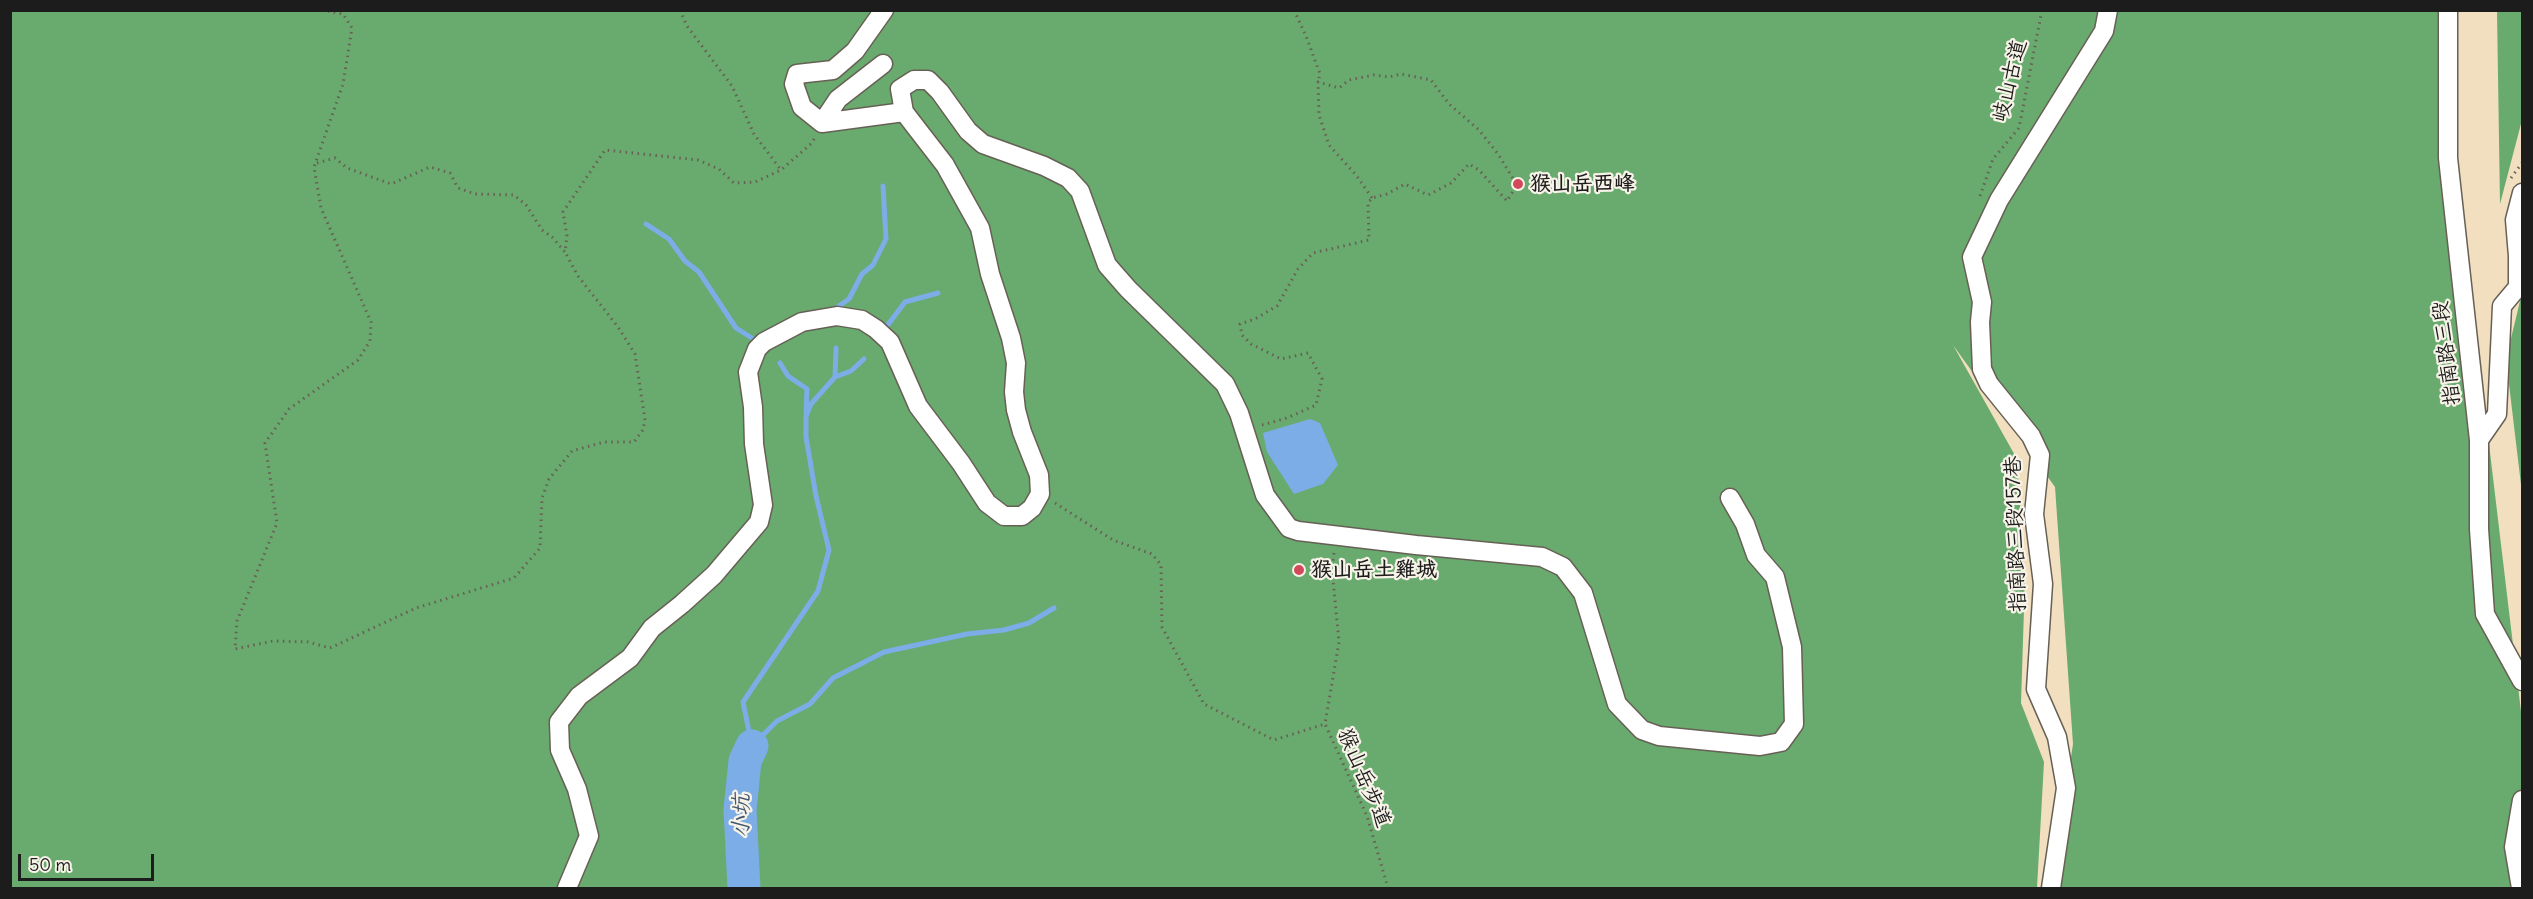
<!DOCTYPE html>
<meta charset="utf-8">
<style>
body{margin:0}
#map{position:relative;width:2533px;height:899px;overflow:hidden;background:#f1dfc0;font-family:Delius,sans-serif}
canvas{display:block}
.frame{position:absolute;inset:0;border:12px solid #1c1c1c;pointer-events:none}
.scale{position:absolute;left:18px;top:854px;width:136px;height:27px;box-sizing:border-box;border:3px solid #1c1c1c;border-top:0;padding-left:8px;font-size:18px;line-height:21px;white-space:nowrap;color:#1c1c1c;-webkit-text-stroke:4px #f7f3e8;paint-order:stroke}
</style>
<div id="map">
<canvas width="2533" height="899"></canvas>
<div class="frame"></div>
<div class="scale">50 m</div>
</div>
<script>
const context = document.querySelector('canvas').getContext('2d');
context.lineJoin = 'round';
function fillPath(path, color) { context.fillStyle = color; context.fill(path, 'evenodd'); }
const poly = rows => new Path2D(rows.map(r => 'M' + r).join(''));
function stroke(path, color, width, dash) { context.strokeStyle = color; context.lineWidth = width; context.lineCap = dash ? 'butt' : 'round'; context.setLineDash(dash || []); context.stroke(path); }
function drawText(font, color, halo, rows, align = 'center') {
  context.font = font + ' Delius,"LXGW WenKai TC",sans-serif'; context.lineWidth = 4.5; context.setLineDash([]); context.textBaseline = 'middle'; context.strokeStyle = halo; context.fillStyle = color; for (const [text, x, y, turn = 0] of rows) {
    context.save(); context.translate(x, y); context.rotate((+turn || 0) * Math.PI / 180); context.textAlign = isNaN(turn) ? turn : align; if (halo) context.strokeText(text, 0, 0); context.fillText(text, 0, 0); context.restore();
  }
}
const forest = poly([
 [10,11,2452,11,2449,40,2461,210,2522,720,2522,888,2051,888,2073,744,2055,487,1953,345,2017,459,2025,578,2021,703,2044,762,2037,888,11,888],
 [2497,11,2522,11,2522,120,2500,204],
 [2522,293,2522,493,2506,359]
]);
const water = poly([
 [1310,419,1320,423,1338,465,1323,484,1294,494,1267,452,1263,433]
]);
const stream = poly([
 [646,224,669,239,685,261,699,272,736,328,755,340],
 [833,310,849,299,862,274,873,265,886,239,883,186],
 [887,326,905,302,938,293],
 [780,363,788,376,807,389,806,412],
 [835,377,836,348],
 [752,746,743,702,818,591,829,550,816,496,806,437,806,416,811,404,835,377,851,371,864,359],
 [752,746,777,721,810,704,833,678,884,652,967,634,1004,630,1029,623,1054,608]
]);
const river = poly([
 [744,888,740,810,745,761,752,746]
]);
const path = poly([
 [322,10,343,14,352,28,343,84,314,167,321,208,371,322,370,341,358,360,289,409,265,443,277,523,237,621,235,649,273,641,308,642,330,648,416,608,514,578,540,548,542,498,549,479,572,451,604,442,634,442,643,430,645,420,635,354,618,327,578,276,565,252],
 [680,10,687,26,732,86,754,134,781,170],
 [1294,10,1306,36,1320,74,1318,82],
 [317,163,335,158,347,168,391,184,430,167,450,173,458,188,475,194,514,195,526,205,542,230,552,237,565,252,567,236,563,212,605,150,698,160,719,169,734,183,755,182,781,170,812,143,815,137],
 [2511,178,2522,163],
 [1980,196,1993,159,2019,128,2042,10],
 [1262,425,1287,418,1316,405,1322,379,1308,353,1281,359,1251,344,1242,335,1240,324,1255,319,1277,306,1298,269,1313,253,1369,240,1368,203,1372,198,1387,194,1405,184,1428,195,1451,183,1469,164,1479,170,1507,201,1517,185,1498,154,1479,130,1449,104,1431,80,1401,74,1389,77,1374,75,1349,80,1339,88,1318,82,1319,115,1329,145,1356,175,1372,198],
 [1055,503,1113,540,1152,554,1161,565,1162,627,1204,704,1274,740,1325,724],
 [1334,553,1332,569,1339,642,1325,724,1367,816,1388,888]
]);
const minor = poly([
 [884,10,855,51,833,70,797,74,794,84,802,107,822,123,904,112],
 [2448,10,2448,158,2479,440,2479,529,2485,614,2522,681],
 [822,123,838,99,883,64],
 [2479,440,2497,414,2502,306,2518,287,2518,256,2515,220,2522,193],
 [567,888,589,836,577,789,560,750,559,722,579,696,630,658,652,628,682,604,714,575,759,522,763,505,754,444,753,407,748,372,757,349,764,342,802,322,837,316,862,320,876,329,890,342,918,406,961,463,987,503,1004,516,1022,516,1032,508,1040,494,1039,475,1022,432,1016,410,1014,392,1016,363,1011,338,990,274,980,228,945,165,904,112,900,89,914,80,928,80,940,92,968,131,983,144,1044,166,1068,178,1080,191,1107,265,1128,289,1225,384,1239,413,1265,495,1289,528,1298,531,1416,545,1542,557,1563,567,1583,593,1617,704,1642,730,1659,736,1760,746,1781,742,1794,724,1792,647,1775,577,1756,555,1745,524,1730,498],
 [2051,888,2066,788,2057,737,2036,689,2043,584,2034,514,2040,455,2031,436,1989,384,1982,369,1980,322,1982,302,1972,257,1999,200,2104,31,2108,10],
 [2521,888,2514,847,2522,800]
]);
const markers = [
 [1518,184,6,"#d1495b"],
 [1299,570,6,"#d1495b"]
];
const streetNames = [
 ["岐山古道",2010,81,-76],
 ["指南路三段",2447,353,-97],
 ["指南路三段157巷",2016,534,-92],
 ["猴山岳步道",1364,778,67]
];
const poiNames = [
 ["猴山岳西峰",1530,184],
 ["猴山岳土雞城",1311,570]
];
const waterNames = [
 ["小坑",742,816,-89]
];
fillPath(forest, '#69aa6e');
fillPath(water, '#7cade7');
stroke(stream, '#7cade7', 5);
stroke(river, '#7cade7', 33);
stroke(minor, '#676055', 21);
stroke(path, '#676055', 3, [1.5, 4.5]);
stroke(minor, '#fff', 18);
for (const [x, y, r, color] of markers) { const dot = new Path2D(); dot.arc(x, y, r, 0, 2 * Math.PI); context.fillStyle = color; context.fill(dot); stroke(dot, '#f7f3e8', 2); }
drawText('21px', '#1c1c1c', '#f7f3e8', streetNames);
drawText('bold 21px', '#1c1c1c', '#f7f3e8', poiNames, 'left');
drawText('italic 22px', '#42566d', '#f7f3e8', waterNames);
</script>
